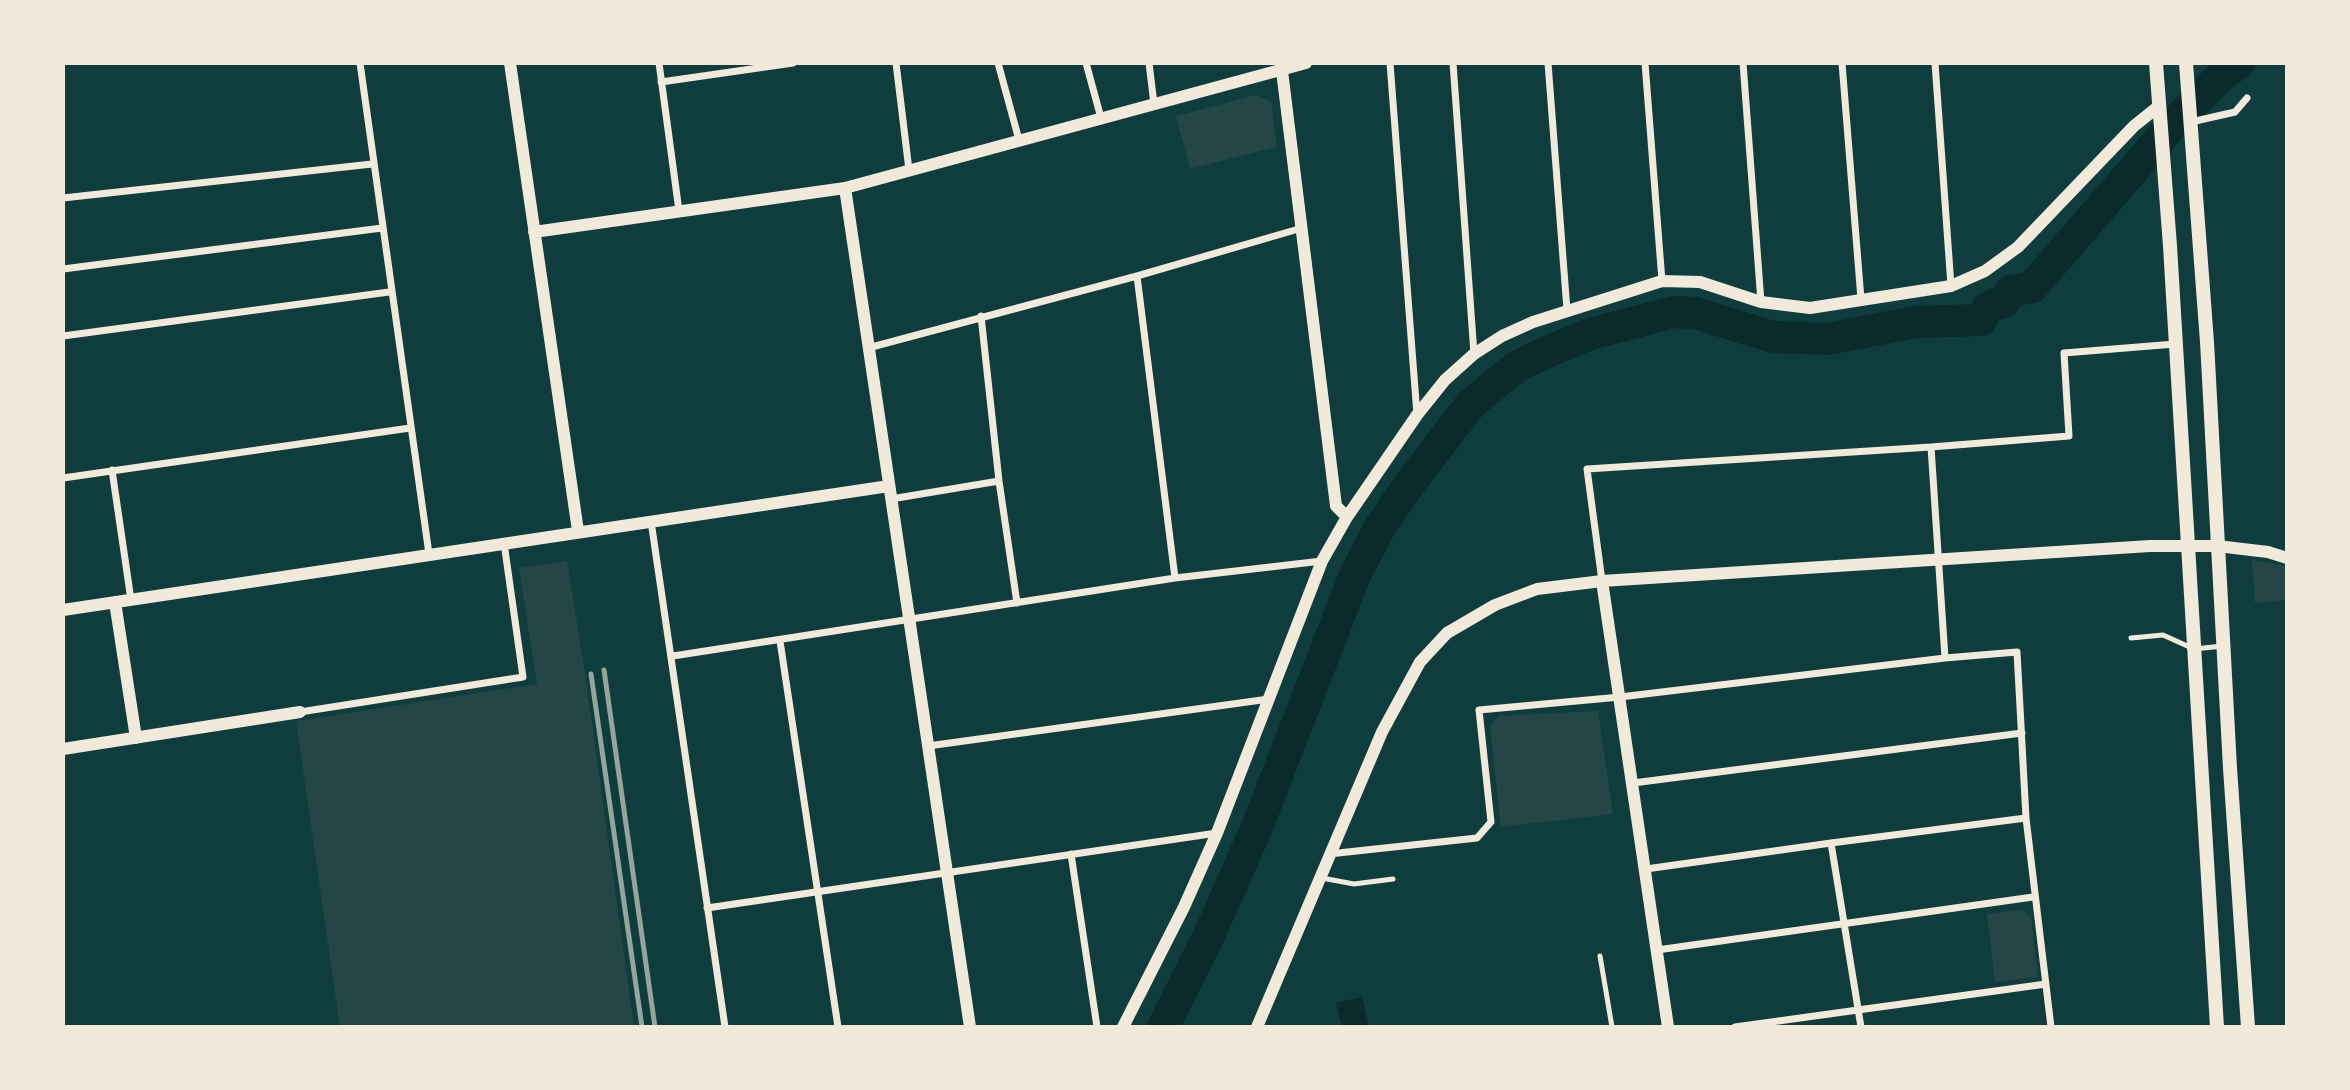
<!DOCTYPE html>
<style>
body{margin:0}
#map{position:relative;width:2350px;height:1090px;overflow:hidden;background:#0f3d3e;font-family:"Nunito Sans",sans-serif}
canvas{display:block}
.frame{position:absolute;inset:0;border:65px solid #f1e9da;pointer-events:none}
</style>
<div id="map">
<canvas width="2350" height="1090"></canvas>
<div class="frame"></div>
</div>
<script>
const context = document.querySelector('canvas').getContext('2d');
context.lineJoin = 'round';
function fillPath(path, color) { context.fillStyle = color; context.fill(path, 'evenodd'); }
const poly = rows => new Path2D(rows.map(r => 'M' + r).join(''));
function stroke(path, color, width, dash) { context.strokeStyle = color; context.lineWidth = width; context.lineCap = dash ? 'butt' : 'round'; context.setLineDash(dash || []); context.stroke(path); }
const green = poly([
 [1256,95,1271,102,1277,147,1190,169,1176,116],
 [2252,560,2287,566,2287,600,2255,603],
 [567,561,584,666,634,1027,340,1027,296,721,537,684,519,568],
 [1598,711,1613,814,1501,827,1490,726,1499,716],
 [2022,910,2031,917,2038,977,1995,982,1987,914]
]);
const water = poly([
 [1362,997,1369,1027,1342,1027,1336,1003]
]);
const river = poly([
 [1163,1027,1211,931,1257,827,1355,575,1380,527,1410,483,1471,404,1516,367,1547,352,1590,334,1674,312,1695,313,1773,337,1828,339,1915,322,1981,320,1988,307,2004,302,2011,291,2032,287,2173,124,2222,75,2239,63]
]);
const service = poly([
 [2131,638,2163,635,2194,649,2223,646],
 [1322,878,1354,884,1393,879],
 [1600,956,1612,1027]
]);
const minor = poly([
 [360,63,429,554],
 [659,63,679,211],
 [896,63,909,170],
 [998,63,1019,140],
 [1086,63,1101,118],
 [1149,63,1154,104],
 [1390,63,1417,415],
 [1453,63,1474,354],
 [1548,63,1567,310],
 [1645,63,1662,281],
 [1743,63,1761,302],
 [1842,63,1861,299],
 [1935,63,1951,286],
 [661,82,793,63],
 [2191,122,2235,112,2247,98],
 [63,198,372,164],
 [63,269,382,228],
 [1137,276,1175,578],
 [981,316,999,481,1017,603],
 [63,336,389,292],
 [868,348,1137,276,1302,228],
 [112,470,131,600],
 [63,478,410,428],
 [891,499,999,481],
 [651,521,725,1027],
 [1602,581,1587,469,1931,447],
 [780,641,838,1027],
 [673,656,1175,578,1322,561],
 [1945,658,1931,447,2069,436,2064,353,2175,344],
 [300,712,523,677,504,543],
 [928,746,1269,699],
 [1633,783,2022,733],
 [1071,854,1097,1027],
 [1329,854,1477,838,1491,822,1479,710,1620,697,1945,658,2017,652,2026,818],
 [1646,869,1831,843],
 [707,908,1217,833],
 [1657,950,2033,897],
 [1735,1027,2046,984],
 [1861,1027,1831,843,2026,818,2051,1027]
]);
const tertiary = poly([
 [510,63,578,531],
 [1281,63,1336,506,1347,517],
 [845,188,970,1027],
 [534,232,845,188,1306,63],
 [1602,581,1668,1027],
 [115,602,136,738],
 [63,610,889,486],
 [63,749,300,712],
 [1123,1027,1184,907,1217,833,1322,561,1347,517,1417,415,1445,380,1474,354,1502,336,1533,322,1662,281,1700,282,1761,302,1810,308,1951,286,1985,271,2018,247,2134,126,2159,106],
 [1257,1027,1382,732,1420,662,1447,633,1495,605,1537,589,1602,581,2150,546,2217,546,2268,552,2287,558]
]);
const secondary = poly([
 [2156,63,2170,246,2217,1027],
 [2186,63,2207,342,2230,768,2248,1027]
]);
const rail = poly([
 [604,670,655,1027],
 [591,674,642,1027]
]);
fillPath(green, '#244646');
fillPath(water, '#0a2a2b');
stroke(river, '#0a2a2b', 32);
stroke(service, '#f1e9da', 5);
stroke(minor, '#f1e9da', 7);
stroke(tertiary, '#f1e9da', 12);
stroke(secondary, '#f1e9da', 14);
stroke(rail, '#97a49c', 5);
</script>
